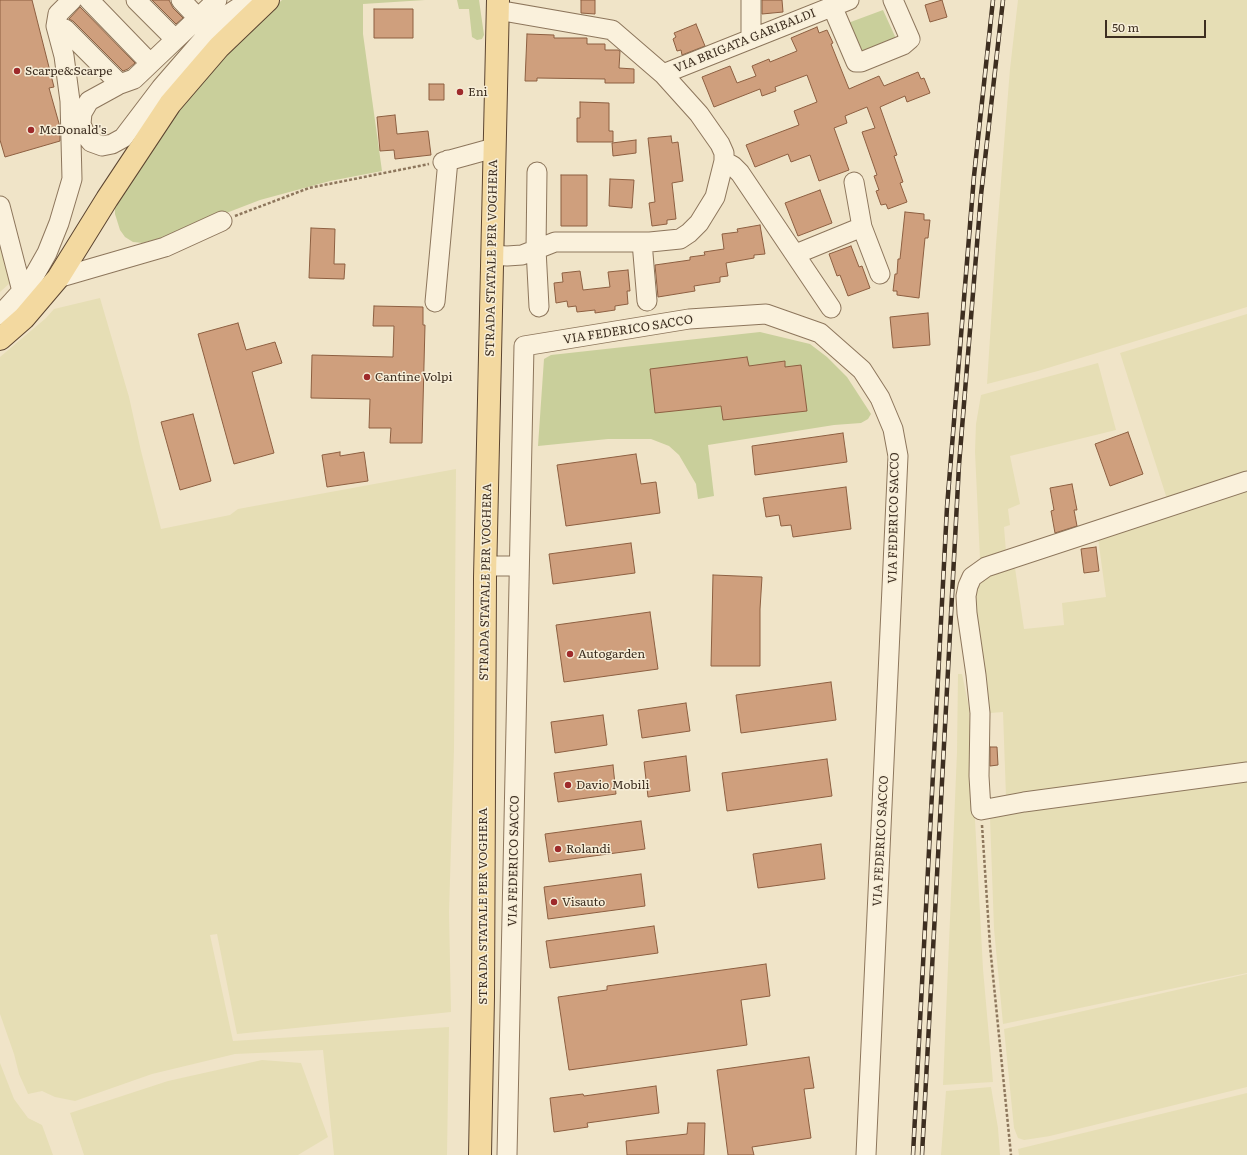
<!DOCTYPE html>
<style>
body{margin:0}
#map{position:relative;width:1247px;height:1155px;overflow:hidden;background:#f0e4c8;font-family:Literata,serif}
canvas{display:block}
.scale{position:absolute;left:1105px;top:20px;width:101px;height:18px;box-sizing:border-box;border:2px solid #3d2e20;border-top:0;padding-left:5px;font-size:12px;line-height:14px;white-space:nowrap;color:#3d2e20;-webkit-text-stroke:3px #f7eed8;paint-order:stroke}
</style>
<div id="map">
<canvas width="1247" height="1155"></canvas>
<div class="scale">50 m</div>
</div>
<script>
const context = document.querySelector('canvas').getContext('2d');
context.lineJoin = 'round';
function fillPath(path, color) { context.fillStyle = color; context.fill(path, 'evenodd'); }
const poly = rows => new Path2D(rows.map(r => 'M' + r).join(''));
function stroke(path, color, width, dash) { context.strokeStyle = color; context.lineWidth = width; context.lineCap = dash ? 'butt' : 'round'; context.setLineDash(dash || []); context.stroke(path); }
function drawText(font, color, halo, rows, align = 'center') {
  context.font = font + ' Literata,serif'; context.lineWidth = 3; context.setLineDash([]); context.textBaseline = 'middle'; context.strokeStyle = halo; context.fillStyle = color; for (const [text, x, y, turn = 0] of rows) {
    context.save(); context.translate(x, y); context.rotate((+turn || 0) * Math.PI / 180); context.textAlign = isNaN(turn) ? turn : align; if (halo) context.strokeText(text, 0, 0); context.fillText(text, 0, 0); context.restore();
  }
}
const farmland = poly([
 [1018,0,1247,0,1247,307,1038,371,987,384,996,244,1010,69],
 [0,228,12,281,0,292],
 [100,298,129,397,141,451,161,529,230,515,238,509,456,469,454,749,449,912,451,1012,237,1034,217,934,210,935,233,1041,449,1027,447,1155,334,1155,323,1050,235,1054,152,1074,75,1101,55,1097,42,1091,28,1094,19,1074,14,1054,0,1014,0,357,46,318,54,309],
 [1247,314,1247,475,1168,502,1120,353],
 [1098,363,1116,430,1010,456,1020,504,1008,509,1010,525,1004,527,1006,552,980,559,975,452,976,424,981,395],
 [1247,489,1247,765,1006,797,1003,712,990,713,987,706,973,615,976,589,985,579,994,574,1015,568,1024,629,1064,625,1062,603,1106,597,1098,538],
 [958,674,962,674,969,708,983,969,993,1082,943,1085,957,752],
 [1247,777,1247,973,1003,1024,994,929,990,817],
 [1247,974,1247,1087,1050,1136,1024,1140,1018,1138,1014,1128,1004,1029],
 [262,1060,301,1063,328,1137,298,1155,84,1155,70,1113,168,1081],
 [0,1063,14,1099,28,1118,42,1125,53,1155,0,1155],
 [991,1087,998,1128,1000,1155,941,1155,946,1091],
 [1247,1093,1247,1155,1019,1155,1018,1149]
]);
const green = poly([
 [282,0,425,0,363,4,363,34,382,171,330,181,260,200,164,237,143,243,133,242,125,237,120,230,115,214,115,205,193,88,233,44],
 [457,0,479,0,484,35,482,39,477,40,472,37,469,9,459,9],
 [883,10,898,43,861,59,848,23],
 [760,332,810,344,827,357,847,377,860,397,871,414,868,419,861,423,834,425,708,445,714,496,698,499,696,484,679,455,669,446,651,439,608,439,538,446,544,359,551,355]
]);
const building = poly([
 [0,0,32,0,54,87,49,88,60,127,60,141,5,157,0,140,0,0],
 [152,0,169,0,173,8,183,18,176,24,152,0],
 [581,0,595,0,595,14,581,13,581,0],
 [762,0,782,0,783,12,762,14,762,0],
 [942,0,947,17,930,22,925,5,942,0],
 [80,7,135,63,128,69,123,71,73,21,69,19,80,7],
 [374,9,413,9,413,38,374,38,374,9],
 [696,24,705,46,682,55,681,50,677,51,673,39,676,37,674,33,696,24],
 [817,27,819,33,827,30,833,43,831,44,849,89,879,76,884,86,918,72,921,79,924,78,930,93,907,102,905,96,880,107,897,155,894,156,903,182,900,183,907,202,888,209,886,204,881,205,876,191,879,190,874,176,877,175,862,132,875,128,867,107,845,116,847,123,834,128,849,170,819,181,810,155,791,162,788,154,755,167,746,145,799,125,794,111,817,102,807,75,775,87,776,91,762,96,760,89,714,107,702,77,730,66,737,83,756,76,752,66,769,59,770,62,797,51,791,38,817,27],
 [527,34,554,35,554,38,587,38,587,44,605,44,605,50,618,50,620,51,619,68,634,69,634,83,605,83,605,79,537,78,537,81,525,81,527,34],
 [429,84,444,84,444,100,429,100,429,84],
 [580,102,609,103,609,131,613,131,613,142,577,142,577,118,580,118,580,102],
 [395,115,397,134,428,131,431,155,395,159,394,150,380,151,377,117,395,115],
 [671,136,672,143,678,142,683,181,672,183,676,219,667,220,667,224,652,226,649,203,655,202,648,138,671,136],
 [636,140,636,153,613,156,612,143,636,140],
 [561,175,587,175,587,226,561,226,561,175],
 [610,179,634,180,632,208,609,206,610,179],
 [820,190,832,223,798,236,785,203,820,190],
 [905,212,924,214,924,220,930,220,928,238,925,238,919,298,897,295,897,291,893,291,895,274,897,274,898,259,900,259,905,212],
 [760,225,765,254,754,255,754,258,726,263,728,276,720,277,720,282,694,286,695,291,658,297,655,265,690,260,690,257,705,255,704,252,724,249,722,234,738,232,737,229,760,225],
 [311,228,335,229,334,264,345,264,344,279,309,278,311,228],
 [851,246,859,267,862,266,870,288,848,296,840,275,837,276,829,254,851,246],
 [628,270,630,291,627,291,628,304,615,306,615,310,595,313,595,310,577,312,576,306,568,307,567,301,556,303,554,283,563,282,562,273,580,271,583,290,610,287,608,272,628,270],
 [374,306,423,307,423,325,425,325,422,443,390,443,391,428,369,428,370,399,311,398,312,355,393,357,394,326,373,326,374,306],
 [928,313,930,345,893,348,890,317,928,313],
 [238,323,246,350,275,342,282,363,252,372,274,453,234,464,198,334,238,323],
 [747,357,749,366,785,361,785,367,801,365,807,411,723,420,721,406,655,413,650,369,747,357],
 [193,414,211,481,180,490,161,422,193,414],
 [1128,432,1143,474,1110,486,1095,444,1128,432],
 [843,433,847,462,755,475,752,446,843,433],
 [340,452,340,456,364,452,368,481,327,487,322,455,340,452],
 [636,454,641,484,656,482,660,513,566,526,557,465,636,454],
 [1072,484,1077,510,1074,510,1077,526,1055,533,1051,511,1054,510,1050,488,1072,484],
 [846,487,851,529,793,537,791,525,781,526,779,515,766,517,763,498,846,487],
 [631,543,635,573,553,584,549,554,631,543],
 [1096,547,1099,571,1084,573,1081,549,1096,547],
 [713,575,762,577,760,609,760,666,711,666,713,575],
 [650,612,658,669,564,682,556,625,650,612],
 [831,682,836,720,741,733,736,695,831,682],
 [686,703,690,731,642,738,638,710,686,703],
 [603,715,607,745,555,753,551,722,603,715],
 [990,747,997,747,998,765,990,766,990,747],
 [686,756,690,791,648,797,644,762,686,756],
 [827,759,832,796,727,811,722,773,827,759],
 [613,765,616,794,558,802,554,773,613,765],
 [641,821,645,849,549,862,545,834,641,821],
 [821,844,825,879,758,888,753,854,821,844],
 [641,874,645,906,548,919,544,887,641,874],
 [654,926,658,953,550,968,546,941,654,926],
 [766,964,770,996,741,1000,747,1045,569,1070,558,997,607,990,607,986,766,964],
 [809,1057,814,1088,804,1089,811,1138,752,1147,754,1155,728,1155,717,1070,809,1057],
 [656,1086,659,1113,587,1123,588,1127,554,1132,550,1098,583,1094,584,1096,656,1086],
 [688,1123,705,1123,704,1155,627,1155,626,1141,687,1134,688,1123]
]);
const path = poly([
 [235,216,309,188,429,164],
 [982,825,990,946,1011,1155]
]);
const minor = poly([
 [89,0,150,63],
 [136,0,175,39],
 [181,0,198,18],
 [217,0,134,79,120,84,89,101,82,113,81,124,85,134,91,142,102,146,112,144,123,138,161,88,220,20,250,0],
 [832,6,856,62,861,62,903,45,910,39,893,0],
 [65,29,120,84],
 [751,39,751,0],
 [663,74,849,0],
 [724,161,733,166,740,173,831,308],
 [443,162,494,148],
 [537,172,536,249,539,307],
 [0,206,22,291],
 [862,227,880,274],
 [642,242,647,301],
 [796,254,862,227,854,182],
 [492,255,507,256,522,255,555,242,650,242,680,239,689,233,699,223,715,197,724,161,724,153,720,144,699,114,663,74,612,30,497,10],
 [58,278,165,247,222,221],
 [435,302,448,160],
 [0,315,22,291,34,276,47,253,59,223,72,179,70,101,64,56,56,26,58,14,72,0],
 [1247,481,986,567,972,577,968,586,966,596,967,613,976,675,980,713,979,776,981,810,1024,802,1247,772],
 [485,566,519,566],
 [507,1155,524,346,689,319,766,314,820,333,862,370,880,398,893,429,898,456,866,1155]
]);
const major = poly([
 [0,339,24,318,58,278,107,199,170,104,219,47,268,0],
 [480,1155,483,997,485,577,498,0]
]);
const rail = poly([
 [913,1155,947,507,974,176,993,0],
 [922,1155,959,465,981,195,1003,0]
]);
const markers = [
 [17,71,4,"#9e2a2b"],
 [460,92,4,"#9e2a2b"],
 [31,130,4,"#9e2a2b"],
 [367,377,4,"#9e2a2b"],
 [570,654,4,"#9e2a2b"],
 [568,785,4,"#9e2a2b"],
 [558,849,4,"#9e2a2b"],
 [554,902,4,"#9e2a2b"]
];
const streetNames = [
 ["VIA BRIGATA GARIBALDI",745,41,-22],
 ["STRADA STATALE PER VOGHERA",492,258,-89],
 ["VIA FEDERICO SACCO",628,330,-9],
 ["VIA FEDERICO SACCO",894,518,-89],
 ["STRADA STATALE PER VOGHERA",486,582,-89],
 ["VIA FEDERICO SACCO",881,841,-87],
 ["VIA FEDERICO SACCO",514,861,-89],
 ["STRADA STATALE PER VOGHERA",483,906,-90]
];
const poiNames = [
 ["Scarpe&Scarpe",25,71],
 ["Eni",468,92],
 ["McDonald's",39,130],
 ["Cantine Volpi",375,377],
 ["Autogarden",578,654],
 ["Davio Mobili",576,785],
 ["Rolandi",566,849],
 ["Visauto",562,902]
];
fillPath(farmland, '#e6deb5');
fillPath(green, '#c9cf9b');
fillPath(building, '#cf9f7d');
stroke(building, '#8d5f41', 1);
stroke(minor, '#8d765c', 21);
stroke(major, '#5b4430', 24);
stroke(path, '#8d765c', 2.5, [3, 2]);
stroke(minor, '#faf1dc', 19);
stroke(major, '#f3d9a0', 22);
stroke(rail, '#3d2e20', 4.5);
stroke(rail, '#f7eed8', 3, [9]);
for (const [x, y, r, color] of markers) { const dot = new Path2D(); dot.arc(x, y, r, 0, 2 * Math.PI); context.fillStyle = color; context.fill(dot); stroke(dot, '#f7eed8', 1.5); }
drawText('12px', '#3d2e20', '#f7eed8', streetNames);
drawText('12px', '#3d2e20', '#f7eed8', poiNames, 'left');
</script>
